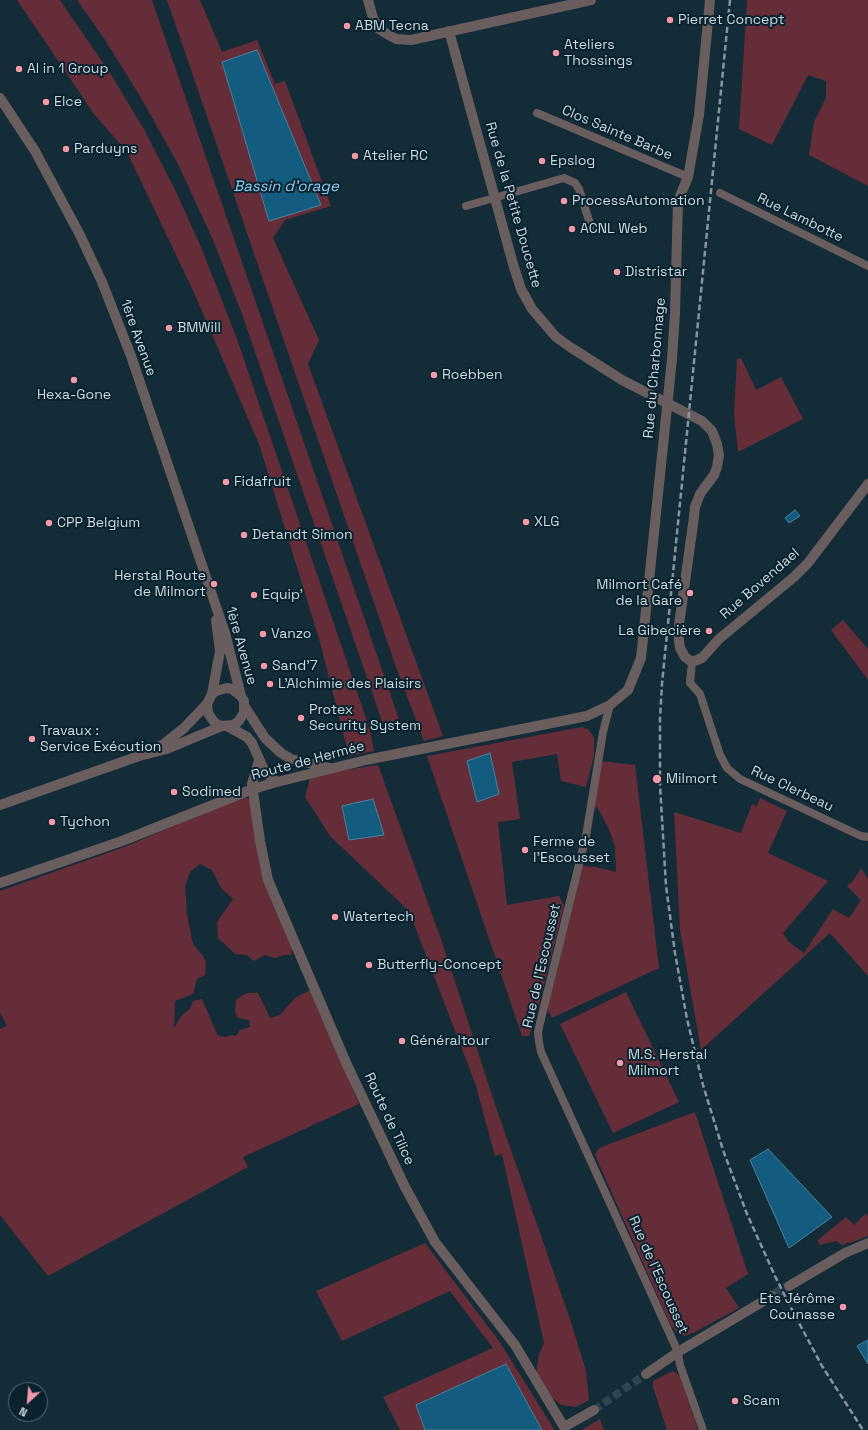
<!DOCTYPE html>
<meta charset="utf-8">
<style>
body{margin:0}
#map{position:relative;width:868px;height:1430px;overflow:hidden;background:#142b38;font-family:"Space Grotesk",sans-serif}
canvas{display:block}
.north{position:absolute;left:8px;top:1382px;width:40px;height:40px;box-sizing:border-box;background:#0a222e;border:1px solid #576b75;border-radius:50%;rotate:206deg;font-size:11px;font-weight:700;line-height:16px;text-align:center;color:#cad8e0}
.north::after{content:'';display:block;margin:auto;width:14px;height:18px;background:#f39aa8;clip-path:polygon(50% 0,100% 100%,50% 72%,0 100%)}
</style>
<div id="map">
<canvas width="868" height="1430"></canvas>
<div class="north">N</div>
</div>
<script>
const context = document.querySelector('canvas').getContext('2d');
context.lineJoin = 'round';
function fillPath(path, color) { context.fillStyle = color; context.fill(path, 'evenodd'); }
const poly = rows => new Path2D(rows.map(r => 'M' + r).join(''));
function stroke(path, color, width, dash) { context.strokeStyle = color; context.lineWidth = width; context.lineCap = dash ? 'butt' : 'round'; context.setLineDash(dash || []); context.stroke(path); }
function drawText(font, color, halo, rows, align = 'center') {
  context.font = font + ' "Space Grotesk",sans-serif'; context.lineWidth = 4; context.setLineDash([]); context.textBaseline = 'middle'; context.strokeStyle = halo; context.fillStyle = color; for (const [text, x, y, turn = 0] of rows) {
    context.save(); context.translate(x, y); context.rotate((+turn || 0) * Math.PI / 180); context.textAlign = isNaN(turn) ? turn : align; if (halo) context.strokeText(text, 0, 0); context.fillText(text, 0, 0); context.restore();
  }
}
const green = poly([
 [17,0,60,0,112,76,145,131,176,192,201,247,237,339,370,730,374,751,349,756,319,639,259,444,196,297,127,152,94,114],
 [77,0,152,0,402,728,386,733,242,314,213,240,178,164,140,96,105,40],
 [167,0,200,0,222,52,257,40,275,84,285,81,331,206,285,220,273,238,319,340,308,364,443,736,424,741,396,667],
 [747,0,868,0,868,186,809,155,814,122,826,98,826,81,808,75,772,145,739,129],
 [741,358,756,390,781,377,803,419,738,452,734,414,737,359],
 [843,620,868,649,868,680,831,630],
 [582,727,589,730,594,738,594,755,586,787,561,781,557,754,512,762,520,819,498,822,507,905,559,896,564,906,538,1008,529,1036,522,1036,427,756],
 [600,761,635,765,659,968,552,1018,547,1009,582,866,596,867,616,872,615,846,608,827,597,807,593,807],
 [378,765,441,939,495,1104,571,1322,586,1371,589,1400,576,1407,561,1405,547,1393,536,1374,539,1354,544,1343,502,1154,495,1156,475,1083,409,911,330,836,305,797,310,778,339,771],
 [241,797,248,798,256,808,268,880,294,940,291,955,283,955,275,958,265,955,254,961,247,955,235,954,218,938,217,922,233,899,221,888,212,870,200,864,190,872,185,886,186,897,187,915,193,944,203,956,206,962,205,975,197,979,193,994,175,1001,174,1028,181,1016,190,1009,193,1001,202,999,218,1036,225,1037,232,1035,236,1036,240,1030,250,1027,249,1020,238,1018,235,1011,236,1000,246,993,258,993,270,1018,280,1015,295,998,310,990,359,1104,243,1157,248,1167,48,1276,0,1215,0,1029,7,1026,0,1013,0,891,127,846],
 [760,798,787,811,768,853,828,881,783,933,789,942,804,953,833,909,849,918,861,900,847,886,853,881,861,868,868,879,868,976,830,933,701,1050,680,930,674,812,741,833,752,804,757,806],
 [626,992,679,1102,613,1133,560,1024],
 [695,1112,748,1274,726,1288,739,1308,695,1332,684,1336,677,1332,671,1326,595,1155,599,1148],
 [865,1214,868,1216,868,1236,850,1243,848,1242,843,1246,837,1241,819,1245,818,1240,846,1217,854,1225],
 [425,1243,499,1341,554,1429,554,1430,542,1430,506,1364,416,1405,425,1430,400,1430,383,1397,493,1348,450,1291,342,1341,316,1291],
 [673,1371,680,1376,698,1430,667,1430,653,1387,653,1381],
 [600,1419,604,1430,583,1430,583,1429]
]);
const water = poly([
 [257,50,321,205,269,221,222,62,257,50],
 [795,510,800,516,789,523,785,518,795,510],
 [490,753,499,794,477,802,467,761,490,753],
 [373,799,384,835,349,840,342,806,373,799],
 [768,1149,832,1217,789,1248,750,1160,768,1149],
 [868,1340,868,1364,857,1346,868,1340],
 [506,1364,542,1430,425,1430,416,1405,506,1364]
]);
const minorTunnel = poly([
 [594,1410,646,1374]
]);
const tertiaryTunnel = poly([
 [772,1296,789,1286]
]);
const minor = poly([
 [537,113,688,177],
 [720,193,868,266],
 [466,206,564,178,575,183,579,189,592,230],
 [692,662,690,683,700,694,720,755,727,768,740,779,861,836,868,837],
 [610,705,603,732,586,836,540,1023,538,1032,539,1042,541,1052,678,1352,680,1365,703,1430]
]);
const tertiary = poly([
 [368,0,373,18,379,29,387,34,396,39,411,40,591,0],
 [449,31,513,264,521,289,532,309,556,337,570,347,622,380,702,421,712,431,717,444,719,455,717,467,714,475,700,494,695,507,694,517,678,632,680,648,685,657,692,662,702,658,719,639,794,577,808,563,868,484],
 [0,98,35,151,80,235,102,282,131,356,225,633,241,696,244,701,244,713,238,722,233,725,222,726,216,724,212,719,208,713,207,704,212,694,216,691,227,688,232,689,241,696],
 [212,694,220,651,216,620],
 [245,707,265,738,281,753,291,759,330,768],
 [227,726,247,737,252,743,265,772,277,782],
 [154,749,164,744,184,728,207,704],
 [259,760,252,784,260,841,268,880,347,1065,405,1187,435,1242,515,1345,564,1427,594,1410],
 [0,805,139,756,167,749,222,726],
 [0,883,122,841,253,789,277,782,366,760,587,716,610,705,628,690,641,658,672,359,675,313,678,201,688,177,699,115,710,0],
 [789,1286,845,1253,868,1243],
 [646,1374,678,1352,772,1296]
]);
const rail = poly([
 [730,0,662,684,660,718,660,785,666,886,675,953,687,1019,703,1085,723,1150,747,1214,775,1276,790,1306,822,1366,863,1430]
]);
const markers = [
 [670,20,4,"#f39aa8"],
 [347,26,4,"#f39aa8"],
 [556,53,4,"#f39aa8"],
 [19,69,4,"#f39aa8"],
 [46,102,4,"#f39aa8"],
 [66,149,4,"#f39aa8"],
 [355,156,4,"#f39aa8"],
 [542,161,4,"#f39aa8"],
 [564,201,4,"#f39aa8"],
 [572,229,4,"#f39aa8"],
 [617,272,4,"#f39aa8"],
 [169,328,4,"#f39aa8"],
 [434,375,4,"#f39aa8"],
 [74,380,4,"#f39aa8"],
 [226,482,4,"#f39aa8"],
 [526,522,4,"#f39aa8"],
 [49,523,4,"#f39aa8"],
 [244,535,4,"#f39aa8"],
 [214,584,4,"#f39aa8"],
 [690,593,4,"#f39aa8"],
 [254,595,4,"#f39aa8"],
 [709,631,4,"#f39aa8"],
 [263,634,4,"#f39aa8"],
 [264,666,4,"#f39aa8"],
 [270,684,4,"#f39aa8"],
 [301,718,4,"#f39aa8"],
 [32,739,4,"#f39aa8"],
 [657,779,5,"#f39aa8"],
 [174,792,4,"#f39aa8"],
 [52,822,4,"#f39aa8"],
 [525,850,4,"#f39aa8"],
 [335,917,4,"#f39aa8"],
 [369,965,4,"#f39aa8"],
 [402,1041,4,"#f39aa8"],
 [620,1063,4,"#f39aa8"],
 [843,1307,4,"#f39aa8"],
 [735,1401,4,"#f39aa8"]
];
const poiNames = [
 ["Pierret Concept",678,20],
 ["ABM Tecna",355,26],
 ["Ateliers",564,45],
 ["Thossings",564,61],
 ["Al in 1 Group",27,69],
 ["Elce",54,102],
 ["Parduyns",74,149],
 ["Atelier RC",363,156],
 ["Epslog",550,161],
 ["ProcessAutomation",572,201],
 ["ACNL Web",580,229],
 ["Distristar",625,272],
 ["BMWill",177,328],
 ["Roebben",442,375],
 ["Hexa-Gone",74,395,"center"],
 ["Fidafruit",234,482],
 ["XLG",534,522],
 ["CPP Belgium",57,523],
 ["Detandt Simon",252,535],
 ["Herstal Route",206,576,"right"],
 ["de Milmort",206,592,"right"],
 ["Milmort Café",682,585,"right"],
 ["de la Gare",682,601,"right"],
 ["Equip'",262,595],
 ["La Gibecière",701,631,"right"],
 ["Vanzo",271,634],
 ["Sand'7",272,666],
 ["L'Alchimie des Plaisirs",278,684],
 ["Protex",309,710],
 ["Security System",309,726],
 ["Travaux :",40,731],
 ["Service Exécution",40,747],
 ["Milmort",666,779],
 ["Sodimed",182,792],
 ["Tychon",60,822],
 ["Ferme de",533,842],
 ["l'Escousset",533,858],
 ["Watertech",343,917],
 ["Butterfly-Concept",377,965],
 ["Généraltour",410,1041],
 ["M.S. Herstal",628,1055],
 ["Milmort",628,1071],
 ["Ets Jérôme",835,1299,"right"],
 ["Counasse",835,1315,"right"],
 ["Scam",743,1401]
];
const streetNames = [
 ["Clos Sainte Barbe",617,133,23],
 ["Rue de la Petite Doucette",513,205,74],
 ["Rue Lambotte",800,218,26],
 ["1ère Avenue",138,338,70],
 ["Rue du Charbonnage",655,368,-85],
 ["Rue Bovendael",760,584,-41],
 ["1ère Avenue",241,646,74],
 ["Route de Hermée",308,761,-15],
 ["Rue Clerbeau",792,789,25],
 ["Rue de l'Escousset",542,966,-77],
 ["Route de Tilice",389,1119,65],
 ["Rue de l'Escousset",658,1275,66]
];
const waterNames = [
 ["Bassin d'orage",286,187]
];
fillPath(green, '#652d38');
fillPath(water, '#135c7f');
stroke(water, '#4a819c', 1);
stroke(minorTunnel, '#2f4551', 8, [8, 4]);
stroke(tertiaryTunnel, '#2f4551', 10, [10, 5]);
stroke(minor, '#6a5d5e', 8);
stroke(tertiary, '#6a5d5e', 10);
stroke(rail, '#8596a0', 2.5, [6, 3]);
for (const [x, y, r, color] of markers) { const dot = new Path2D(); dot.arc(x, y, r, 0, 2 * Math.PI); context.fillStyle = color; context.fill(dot); stroke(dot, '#0a222e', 1.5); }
drawText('14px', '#cad8e0', '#0a222e', poiNames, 'left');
drawText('14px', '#cad8e0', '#0a222e', streetNames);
drawText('italic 15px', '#8fcff5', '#0a222e', waterNames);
</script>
